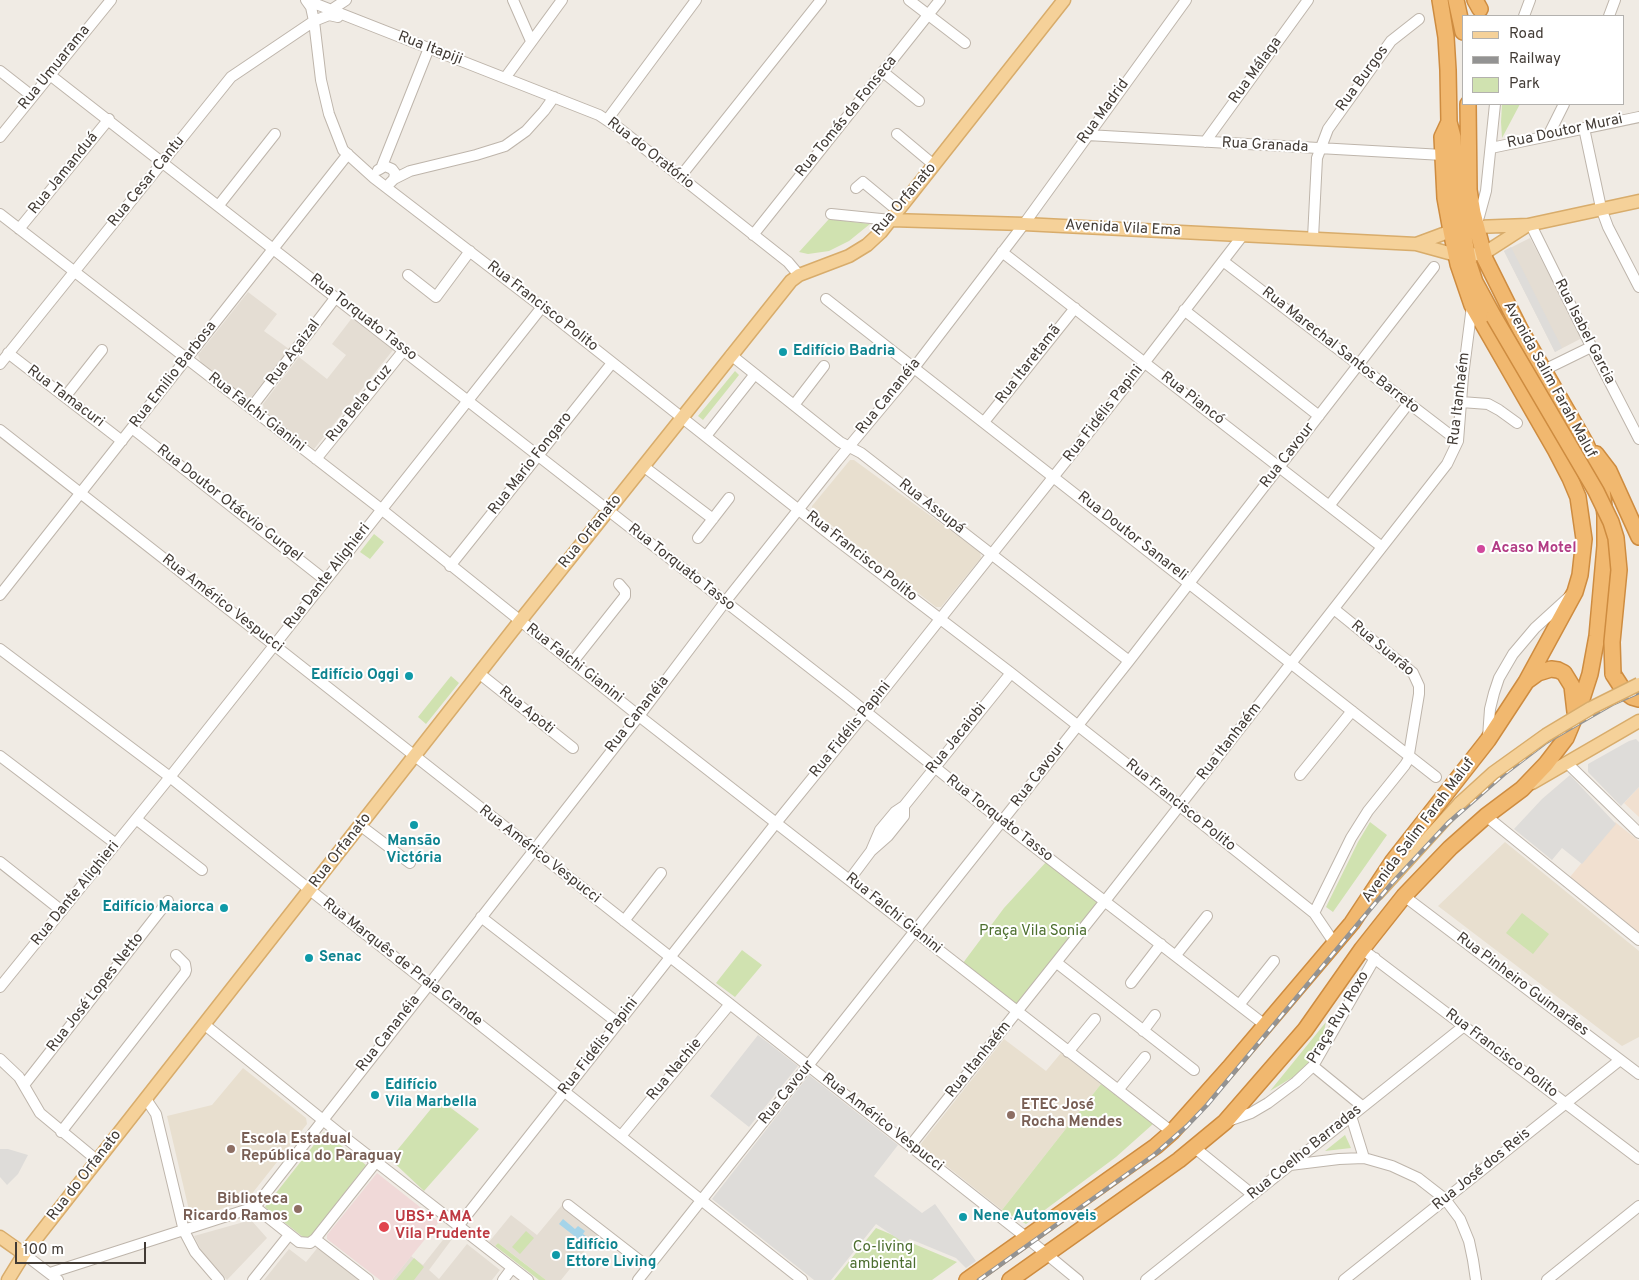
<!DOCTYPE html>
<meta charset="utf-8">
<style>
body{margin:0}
#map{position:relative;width:1639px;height:1280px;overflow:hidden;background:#f0ebe4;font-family:Overpass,sans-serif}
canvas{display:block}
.legend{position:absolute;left:1462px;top:15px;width:162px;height:90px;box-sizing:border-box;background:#fff;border:1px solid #b3b1ae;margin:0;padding:6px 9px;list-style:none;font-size:15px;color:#423b35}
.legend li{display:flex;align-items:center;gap:10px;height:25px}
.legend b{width:25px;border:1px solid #b3b1ae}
.scale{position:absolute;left:15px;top:1242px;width:131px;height:22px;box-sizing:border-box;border:2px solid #423b35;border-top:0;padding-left:6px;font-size:15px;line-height:18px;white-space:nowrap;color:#423b35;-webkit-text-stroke:4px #fff;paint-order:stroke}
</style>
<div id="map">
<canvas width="1639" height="1280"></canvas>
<ul class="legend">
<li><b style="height:6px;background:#f5d199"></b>Road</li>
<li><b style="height:6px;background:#939393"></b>Railway</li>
<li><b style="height:14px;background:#d0e2b0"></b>Park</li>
</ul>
<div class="scale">100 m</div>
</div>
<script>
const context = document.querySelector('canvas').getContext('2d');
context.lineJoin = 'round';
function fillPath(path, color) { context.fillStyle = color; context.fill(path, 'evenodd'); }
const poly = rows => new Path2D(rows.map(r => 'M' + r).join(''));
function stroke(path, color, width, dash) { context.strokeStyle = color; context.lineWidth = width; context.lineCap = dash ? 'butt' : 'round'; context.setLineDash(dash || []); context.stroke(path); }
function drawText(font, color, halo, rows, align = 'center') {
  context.font = font + ' Overpass,sans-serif'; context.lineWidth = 4; context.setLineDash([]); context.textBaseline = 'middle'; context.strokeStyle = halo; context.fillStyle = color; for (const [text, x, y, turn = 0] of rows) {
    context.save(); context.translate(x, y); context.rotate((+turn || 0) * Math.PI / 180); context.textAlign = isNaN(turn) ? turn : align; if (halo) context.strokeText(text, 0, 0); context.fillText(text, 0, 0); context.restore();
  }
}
const residential = poly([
 [1530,238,1582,338,1555,352,1504,251],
 [248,292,277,314,264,331,289,349,249,400,201,363,198,355],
 [352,318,393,350,314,449,264,411,263,404,299,357,327,379,346,355,332,344],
 [562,1205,598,1234,561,1280,546,1280,498,1243,495,1246,489,1242,511,1215,537,1235],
 [251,1220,267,1238,227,1280,201,1250,194,1236],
 [450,1231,455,1235,429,1270,439,1279,467,1244,500,1270,492,1280,392,1280,411,1256,423,1265],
 [319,1246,363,1280,264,1280,289,1249,306,1262]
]);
const commercial = poly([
 [1639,787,1639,817,1624,803],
 [1615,822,1639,841,1639,933,1570,877]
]);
const education = poly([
 [850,460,854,460,980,552,981,558,941,607,936,607,812,510,812,506],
 [1505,842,1639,951,1639,1037,1622,1046,1438,906],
 [1004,1039,1046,1071,1061,1053,1101,1084,1002,1210,920,1145],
 [243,1068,306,1118,307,1124,247,1200,198,1217,193,1215,189,1210,167,1116,212,1105]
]);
const medical = poly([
 [377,1173,439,1222,392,1280,380,1280,327,1239,327,1235]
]);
const green = poly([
 [1502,104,1520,104,1502,138,1501,122],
 [829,219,870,224,849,241,829,251,808,254,799,252],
 [735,371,739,375,703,420,698,416],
 [374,534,384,542,370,559,360,552],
 [451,676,459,683,426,724,418,717],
 [1370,822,1387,835,1333,912,1326,907,1358,842],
 [1047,861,1103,904,1018,1012,960,967,1004,908],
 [1522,913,1549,934,1533,954,1506,933],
 [742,950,762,965,735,997,716,983],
 [1326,1022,1320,1050,1298,1074,1270,1091],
 [1101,1084,1153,1124,1116,1157,1026,1224,1002,1210],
 [439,1099,479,1129,424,1191,390,1159],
 [324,1132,366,1165,311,1236,307,1238,303,1237,265,1207],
 [1345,1135,1351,1148,1325,1151],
 [876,1228,957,1262,932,1280,834,1280],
 [526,1231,534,1238,520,1254,512,1247],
 [498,1243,525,1264,546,1280,539,1280,495,1246],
 [414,1258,424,1267,414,1280,396,1280]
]);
const parking = poly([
 [1511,247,1561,346,1562,348,1555,352,1504,251],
 [1636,739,1639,742,1639,787,1621,806,1588,772,1588,764,1629,741],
 [1570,775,1616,824,1582,864,1562,848,1552,860,1514,829,1542,799],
 [758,1035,798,1066,749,1127,710,1096],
 [809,1075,898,1145,874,1176,922,1213,935,1204,976,1261,966,1268,956,1258,910,1239,904,1243,876,1224,831,1280,814,1280,712,1199],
 [0,1149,8,1149,28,1155,18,1174,7,1185,0,1177]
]);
const water = poly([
 [563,1219,575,1229,578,1226,585,1231,583,1234,586,1236,582,1242,559,1224]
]);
const minor = poly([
 [306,0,311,7,314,21,321,80,329,114,343,150,374,178,542,307,833,537,1011,673,1180,806,1314,913,1335,944],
 [306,0,599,115,620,129,788,262,799,275],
 [513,0,531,41],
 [909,0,965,43],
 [331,10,346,0],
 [1524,16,1530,0],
 [1609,16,1615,0],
 [0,71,32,96],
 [883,72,919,101],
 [50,75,845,695,1024,839,1265,1025],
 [505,78,562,0],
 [607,120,696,0],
 [1584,128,1601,208,1608,227,1639,287],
 [897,134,934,165],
 [1087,135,1443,155],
 [1548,136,1564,104],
 [0,137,111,0],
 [1205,142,1308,0],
 [1491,148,1639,117],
 [382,166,429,48],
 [378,170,385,166,392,169,395,173,394,179,390,183],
 [680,177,821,0],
 [394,179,410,171,476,155,505,146,526,131,544,111,554,97],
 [856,188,863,182,898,211],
 [219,205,275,134],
 [0,214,381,509,639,716,1172,1132],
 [831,214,891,220],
 [1477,224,1486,191,1495,104],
 [1531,225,1588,340,1639,439],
 [19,229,109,119],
 [753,235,940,0],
 [1313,238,1317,158,1328,129,1391,41,1419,19],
 [1002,252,1382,547],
 [1223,261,1458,441],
 [408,275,436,297,470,251],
 [826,299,1436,777],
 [1184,310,1319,416],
 [8,353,122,441],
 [731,355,840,442,861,453,1129,661],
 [0,364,231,77,314,21,329,15,338,17],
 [1544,370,1591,347],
 [65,397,102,350],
 [1461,402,1488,404,1499,410,1517,423],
 [794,405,824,366],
 [251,408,336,297],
 [984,422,1075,308],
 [132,428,325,580],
 [0,430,274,645,1027,1238,1078,1280],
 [706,436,755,374],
 [316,459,404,350],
 [643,466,713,519],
 [1329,506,1408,404],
 [698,538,729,498],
 [450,566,612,363],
 [0,595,348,154],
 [0,649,170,777,310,890,802,1280],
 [572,663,625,596,625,591,619,584],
 [480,674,573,748],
 [1488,737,1490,709,1494,693,1499,678,1513,654,1535,628,1569,597],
 [0,756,116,844],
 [1567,763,1639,833],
 [1300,775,1352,711],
 [1486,816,1639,940],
 [136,819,202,870],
 [361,826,410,863],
 [871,851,880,830,895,812,904,806,1011,673],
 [0,862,62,911],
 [850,879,871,851,888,836,904,816,904,806],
 [1404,896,1639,1074],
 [1314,913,1351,838,1368,811,1405,765,1408,760,1419,694,1419,686,1413,673,1334,609],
 [481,917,618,1023],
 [624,921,661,873],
 [1362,949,1639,1159],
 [1176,955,1207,916],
 [1057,963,1194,1070],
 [1131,983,1161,944],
 [0,987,170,777,542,307],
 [1239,1005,1274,961],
 [205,1025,339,1133,528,1280],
 [1143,1031,1155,1015],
 [1068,1052,1095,1019],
 [0,1059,19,1077,40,1113,98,1161],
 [1313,1066,1362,1106],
 [24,1085,168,901],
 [1118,1090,1145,1057],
 [146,1099,156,1114,184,1231,195,1252,219,1280],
 [1351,1116,1364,1158],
 [1228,1121,1251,1113,1268,1103,1296,1082,1313,1066,1375,958],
 [61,1132,185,973,186,970,185,964,176,955],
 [621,1136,730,1004],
 [910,1146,1105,901,1447,464,1458,441,1463,376,1472,306],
 [1195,1148,1253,1195],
 [1290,1165,1339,1159,1364,1158,1392,1166,1418,1178,1445,1199,1460,1219,1469,1241,1473,1260,1476,1280],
 [568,1205,648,1267],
 [255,1207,639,716,725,602,837,461,907,377,1024,224,1186,0],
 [255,1207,299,1242,310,1243,315,1239,376,1162],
 [459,1225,776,823,866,712,1145,362,1243,235],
 [315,1239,368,1280],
 [24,1254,58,1280],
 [50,1273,255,1207],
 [253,1280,289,1235],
 [503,1280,512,1268],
 [638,1280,1129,661,1434,267],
 [1146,1280,1464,1026],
 [1344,1280,1620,1060],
 [1547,1280,1639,1206]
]);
const major = poly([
 [891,220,1024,224,1416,244,1456,255,1483,254,1528,225],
 [1416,244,1451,231,1476,227,1528,225,1639,201],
 [1532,783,1639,721],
 [1377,894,1460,803],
 [0,1237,24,1254],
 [8,1280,24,1254,520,621,791,281,799,275,849,256,867,245,881,232,1064,0]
]);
const highway = poly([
 [1456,0,1463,32],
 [1475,0,1480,9],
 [1449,122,1453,137,1456,195,1469,264,1475,282,1494,317],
 [1596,454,1609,471,1639,537],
 [1613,674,1624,691,1632,697,1639,699],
 [1527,681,1538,673,1551,669,1558,670,1564,673,1572,686,1575,712],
 [967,1280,1156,1146,1172,1132,1229,1068,1352,923,1393,861,1488,740,1526,682,1575,592,1580,575,1584,539,1578,497,1570,478,1556,451,1472,305,1458,264,1451,231,1445,198,1442,137,1449,122,1448,70,1446,37,1440,0],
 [1010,1280,1179,1160,1225,1122,1305,1030,1362,949,1404,896,1450,848,1486,816,1522,789,1546,764,1566,738,1581,702,1590,674,1597,636,1605,546,1605,515,1602,489,1596,467,1586,444,1520,329,1485,259,1473,213,1469,190,1468,104]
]);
const rail = poly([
 [979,1280,1154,1155,1187,1126,1207,1105,1392,883,1448,823,1504,774,1546,742,1612,704,1639,692]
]);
const majorBridge = poly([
 [1460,803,1493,773,1546,735,1591,708,1639,684]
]);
const highwayBridge = poly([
 [1494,317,1596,491,1611,522,1616,538,1619,570,1612,642,1613,674]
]);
const markers = [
 [783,352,5,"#0f9aa8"],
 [1481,549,5,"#d1479c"],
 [409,676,5,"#0f9aa8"],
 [414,825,5,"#0f9aa8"],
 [224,908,5,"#0f9aa8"],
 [309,958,5,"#0f9aa8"],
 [375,1095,5,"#0f9aa8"],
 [1011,1115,5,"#8d6e63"],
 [231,1149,5,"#8d6e63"],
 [298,1209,5,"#8d6e63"],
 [963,1217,5,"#0f9aa8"],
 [384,1227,6,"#e0444e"],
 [556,1255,5,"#0f9aa8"]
];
const streetNames = [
 ["Rua Itapiji",430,49,21],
 ["Rua Umuarama",55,68,-51],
 ["Rua Málaga",1256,71,-54],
 ["Rua Burgos",1363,79,-54],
 ["Rua Madrid",1104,112,-54],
 ["Rua Tomás da Fonseca",847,117,-51],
 ["Rua Doutor Murai",1565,132,-12],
 ["Rua Granada",1265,146,3],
 ["Rua do Oratório",650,154,38],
 ["Rua Jamanduá",64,174,-51],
 ["Rua Cesar Cantu",147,182,-51],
 ["Rua Orfanato",905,200,-50],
 ["Avenida Vila Ema",1123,229,3],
 ["Rua Francisco Polito",542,307,38],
 ["Rua Torquato Tasso",363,318,38],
 ["Rua Isabel Garcia",1584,332,63],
 ["Rua Marechal Santos Barreto",1340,351,38],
 ["Rua Açaizal",294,353,-53],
 ["Rua Itaretamã",1029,365,-52],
 ["Rua Emilio Barbosa",174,375,-52],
 ["Avenida Salim Farah Maluf",1549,380,61],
 ["Rua Tamacuri",65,397,37],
 ["Rua Cananéia",889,397,-51],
 ["Rua Piancó",1192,399,38],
 ["Rua Itanhaém",1460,399,-83],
 ["Rua Bela Cruz",360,404,-51],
 ["Rua Falchi Gianini",256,413,38],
 ["Rua Fidélis Papini",1104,414,-52],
 ["Rua Cavour",1288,456,-52],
 ["Rua Mario Fongaro",531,464,-52],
 ["Rua Doutor Otácvio Gurgel",229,504,38],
 ["Rua Assupá",931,507,38],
 ["Rua Orfanato",591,532,-51],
 ["Rua Doutor Sanareli",1132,537,38],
 ["Rua Francisco Polito",861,557,38],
 ["Rua Torquato Tasso",681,568,38],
 ["Rua Dante Alighieri",328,577,-52],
 ["Rua Américo Vespucci",222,604,38],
 ["Rua Suarão",1382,649,40],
 ["Rua Falchi Gianini",574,664,38],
 ["Rua Apoti",526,711,39],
 ["Rua Cananéia",638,715,-52],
 ["Rua Fidélis Papini",851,730,-51],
 ["Rua Jacaiobi",957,739,-51],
 ["Rua Itanhaém",1230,742,-52],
 ["Rua Cavour",1039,775,-52],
 ["Rua Francisco Polito",1180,806,39],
 ["Rua Torquato Tasso",999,819,38],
 ["Avenida Salim Farah Maluf",1419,831,-53],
 ["Rua Orfanato",341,851,-52],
 ["Rua Américo Vespucci",539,855,38],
 ["Rua Dante Alighieri",76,894,-51],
 ["Rua Falchi Gianini",893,914,39],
 ["Rua Marquês de Praia Grande",402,963,38],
 ["Rua Pinheiro Guimarães",1522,985,37],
 ["Rua José Lopes Netto",96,993,-52],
 ["Praça Ruy Roxo",1339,1018,-59],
 ["Rua Cananéia",389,1034,-52],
 ["Rua Fidélis Papini",599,1047,-52],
 ["Rua Francisco Polito",1501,1054,37],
 ["Rua Itanhaém",979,1060,-51],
 ["Rua Nachie",675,1070,-50],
 ["Rua Cavour",787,1093,-51],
 ["Rua Américo Vespucci",882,1123,38],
 ["Rua Coelho Barradas",1305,1153,-39],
 ["Rua José dos Reis",1482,1170,-39],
 ["Rua do Orfanato",85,1176,-52]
];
const cultureNames = [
 ["Edifício Badria",793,352],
 ["Edifício Oggi",399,676,"right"],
 ["Mansão",414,842,"center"],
 ["Victória",414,859,"center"],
 ["Edifício Maiorca",214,908,"right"],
 ["Senac",319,958],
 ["Edifício",385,1086],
 ["Vila Marbella",385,1103],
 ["Nene Automoveis",973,1217],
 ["Edifício",566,1246],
 ["Ettore Living",566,1263]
];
const hotelNames = [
 ["Acaso Motel",1491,549]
];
const parkNames = [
 ["Praça Vila Sonia",1033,932],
 ["Co-living",883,1248],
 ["ambiental",883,1265]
];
const educationNames = [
 ["ETEC José",1021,1106],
 ["Rocha Mendes",1021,1123],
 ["Escola Estadual",241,1140],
 ["República do Paraguay",241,1157],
 ["Biblioteca",288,1200,"right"],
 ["Ricardo Ramos",288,1217,"right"]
];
const healthNames = [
 ["UBS+ AMA",395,1218],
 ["Vila Prudente",395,1235]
];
fillPath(residential, '#e4ddd3');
fillPath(commercial, '#f1e0d0');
fillPath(education, '#e8dfcf');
fillPath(medical, '#f0d9d8');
fillPath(green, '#d0e2b0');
fillPath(parking, '#dedcd9');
fillPath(water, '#a5d4e9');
stroke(minor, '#beb5ab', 12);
stroke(major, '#d8ac6b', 15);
stroke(highway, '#ce8c40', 18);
stroke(minor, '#fff', 10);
stroke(major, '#f5d199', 12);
stroke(highway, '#f1b86f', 15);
stroke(rail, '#939393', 4.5);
stroke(rail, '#fff', 2.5, [8]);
stroke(majorBridge, '#d8ac6b', 15, []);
stroke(highwayBridge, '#ce8c40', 18, []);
stroke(majorBridge, '#f5d199', 12);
stroke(highwayBridge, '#f1b86f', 15);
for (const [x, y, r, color] of markers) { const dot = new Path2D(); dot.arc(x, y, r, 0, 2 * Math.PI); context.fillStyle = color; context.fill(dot); stroke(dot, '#fff', 2); }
drawText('15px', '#423b35', '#fff', streetNames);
drawText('bold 15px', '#0d838f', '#fff', cultureNames, 'left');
drawText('bold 15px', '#b23c85', '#fff', hotelNames, 'left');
drawText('15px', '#4c6e2e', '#fff', parkNames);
drawText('bold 15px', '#785e54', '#fff', educationNames, 'left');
drawText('bold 15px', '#be3a42', '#fff', healthNames, 'left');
</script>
